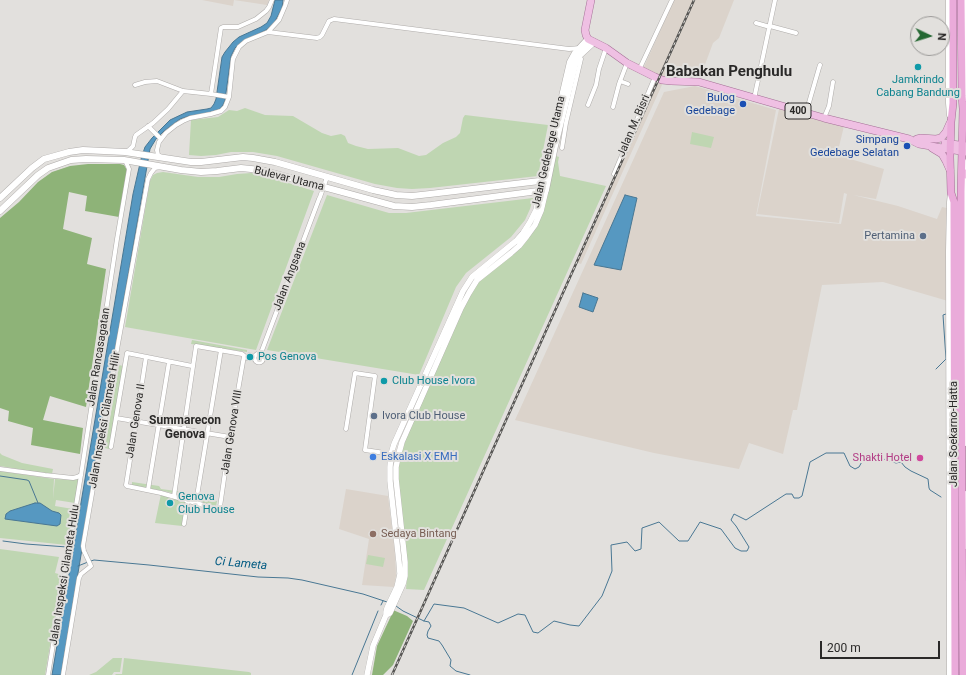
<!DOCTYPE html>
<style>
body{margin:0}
#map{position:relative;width:966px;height:675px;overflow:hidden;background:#e2e0dd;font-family:Roboto,sans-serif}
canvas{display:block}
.north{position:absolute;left:910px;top:16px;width:40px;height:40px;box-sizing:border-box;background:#e2e0dd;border:1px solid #989795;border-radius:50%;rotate:94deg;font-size:11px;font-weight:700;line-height:16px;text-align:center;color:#2a2928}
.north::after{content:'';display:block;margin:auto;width:14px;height:18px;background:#246732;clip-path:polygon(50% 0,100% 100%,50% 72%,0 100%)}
.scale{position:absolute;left:820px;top:641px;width:120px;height:18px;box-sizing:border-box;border:2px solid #2a2928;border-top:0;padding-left:5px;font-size:12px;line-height:14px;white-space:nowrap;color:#2a2928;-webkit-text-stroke:3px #e2e0dd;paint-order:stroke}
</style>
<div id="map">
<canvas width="966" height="675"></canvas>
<div class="north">N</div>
<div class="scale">200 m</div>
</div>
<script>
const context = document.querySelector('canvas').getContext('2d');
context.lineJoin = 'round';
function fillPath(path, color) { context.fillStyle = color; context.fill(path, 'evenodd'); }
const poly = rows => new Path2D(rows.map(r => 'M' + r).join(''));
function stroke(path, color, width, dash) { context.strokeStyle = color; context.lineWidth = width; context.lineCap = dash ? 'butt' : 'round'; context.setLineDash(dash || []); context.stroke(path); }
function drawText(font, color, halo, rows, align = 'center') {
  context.font = font + ' Roboto,sans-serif'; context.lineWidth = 4; context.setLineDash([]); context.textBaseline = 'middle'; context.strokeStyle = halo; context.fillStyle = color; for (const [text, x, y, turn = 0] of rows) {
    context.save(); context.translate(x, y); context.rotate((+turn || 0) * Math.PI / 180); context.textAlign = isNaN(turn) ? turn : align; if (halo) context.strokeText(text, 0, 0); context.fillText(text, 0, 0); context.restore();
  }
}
const built = poly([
 [202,0,269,0,267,5,234,0,233,6],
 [674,0,734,0,719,38,713,43,700,78,666,76,581,264,576,262,658,76,643,69],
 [695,86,776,110,756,216,841,224,847,194,844,193,839,223,757,214,779,109,844,126,837,155,884,169,876,199,853,195,898,206,937,219,942,207,947,208,948,301,883,282,822,285,797,410,793,410,783,454,749,443,739,469,654,453,515,420,664,92],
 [346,489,388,496,395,550,396,576,394,587,362,585,369,539,339,529]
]);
const green = poly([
 [245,108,265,115,293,116,322,133,331,136,341,134,345,136,348,143,356,146,368,149,398,148,419,156,426,155,443,143,456,137,460,133,463,118,465,115,548,125,538,176,430,188,412,189,397,188,375,184,277,156,253,152,231,152,216,155,201,156,189,155,191,120,218,117,229,110,237,111],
 [692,132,714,137,711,148,690,144],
 [556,156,559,157,558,162,560,176,606,186,424,590,406,589,407,576,398,479,398,467,404,443,462,309,478,282,528,238],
 [163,172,198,177,219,177,237,174,252,173,269,177,314,191,256,350,125,327,150,181,153,175,157,173],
 [327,195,389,213,406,213,533,198,530,209,525,220,511,237,466,273,456,287,419,375,267,350],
 [192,340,247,350,247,352,191,344],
 [119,365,123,366,109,449,105,448],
 [0,453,2,455,22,463,53,469,52,474,47,474,0,466],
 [0,471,54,479,53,499,55,479,75,480,79,478,75,503,56,500,55,506,73,509,67,545,0,538],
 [132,482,159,486,161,489,184,492,185,496,217,501,216,506,211,505,168,492,132,485],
 [161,494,186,501,182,526,155,523],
 [0,549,59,557,55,573,62,575,45,675,0,675],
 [368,555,385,558,383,567,366,564],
 [113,658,122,658,120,672,114,672,112,675,89,675,96,672],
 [124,658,249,672,251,673,251,675,115,675,116,674,122,674]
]);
const forest = poly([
 [88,164,120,164,124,165,127,170,119,217,85,211,87,196,69,192,63,229,92,238,87,264,106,269,86,407,50,396,43,420,83,428,80,454,31,445,33,428,8,421,9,411,0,408,0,218,19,202,38,182,52,172,70,166],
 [393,610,407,616,413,621,393,665,383,675,372,675,377,646,391,616]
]);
const water = poly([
 [275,0,283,0,282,8,274,23,266,30,240,43,235,48,231,56,225,100,223,105,220,109,205,114,189,116,180,119,164,131,156,139,150,149,117,339,61,675,52,675,133,194,141,159,145,147,152,138,170,120,187,112,207,109,211,108,214,104,216,99,222,57,225,52,233,42,239,37,261,27,267,23,271,16,275,0],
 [625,195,637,198,621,270,594,265,625,195],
 [583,293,598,298,593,312,579,307,583,293],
 [35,503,40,503,52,511,59,513,61,515,60,524,57,526,5,519,6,514,10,511,35,503]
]);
const stream = poly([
 [936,369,946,359,943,315,946,314],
 [0,476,27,480,29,481,38,503],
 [3,541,26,544,67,547],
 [91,561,94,560,149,565,258,577,288,578,302,580,363,594,387,602],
 [78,566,88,562],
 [381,605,383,601],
 [396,606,403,611,424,621,429,622,431,626,428,631,427,635,428,638,439,641,442,645,451,660,450,666,456,671,470,675],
 [424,621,434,604,464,608,498,623,518,614,525,615,533,632,538,633,554,621,570,625,579,626,602,596,612,571,611,545,627,542,635,551,641,549,642,528,659,522,679,541,688,541,700,522,721,529,735,548,741,551,747,551,749,547,736,526,731,520,734,514,746,520,786,494,792,494,794,498,799,498,802,496,810,462,826,453,844,453,850,466,855,469,859,467,864,458,867,456,880,458,896,463,901,462,905,467,911,471,928,479,929,488,930,490,941,497],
 [352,675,378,611]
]);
const minorTunnel = poly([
 [248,354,252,355]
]);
const minor = poly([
 [756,23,770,27],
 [770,26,796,33],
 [268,32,317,38,320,37,322,35,329,21,334,19,569,49,580,48],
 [639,70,672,0],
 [620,81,628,84],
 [135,85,145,82,157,81,183,91],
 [211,94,221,28,223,27,238,27,256,19,266,11,269,7,272,0],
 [754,99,775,0],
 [588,105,596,85,599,69,606,48],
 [613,107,619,84,627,63],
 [806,113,819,68,820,65],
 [824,118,829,106,833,82],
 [148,126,161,139],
 [562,148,566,123,581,59],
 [126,152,129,150,133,146,135,137,136,135,153,123,168,109,183,91,211,94,229,97],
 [161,157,158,155,157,150,159,142,166,133,176,125,183,121,190,118,211,114,221,111,225,107,229,97,233,59,239,47,246,41,268,32,279,20,285,6,287,0],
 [614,174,655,77],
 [261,353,319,199,320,197,327,177],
 '254.5 358a4.5 4.5 0 1 1 9 0a4.5 4.5 0 1 1-9 0Z',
 [146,357,136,422,126,485,127,486,161,493,217,509,220,507,230,437,244,356],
 [116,418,230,437],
 [346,429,355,373,375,376,365,450,391,454],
 [111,447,127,353,192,366],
 [0,469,45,475,73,478,77,477,81,475],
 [148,490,169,362],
 [174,496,196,346,242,354,247,358],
 [196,502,221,350],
 [184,524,188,500],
 [48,675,81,475,117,239,129,169,125,160],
 [63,675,79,578,81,574,91,566,84,551,83,546,118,344,148,179,151,173,155,168,160,167]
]);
const tertiary = poly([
 [386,615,390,613,403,584,405,576,405,562,396,479,396,467,399,453,402,442,461,308,469,293,477,280,511,253,519,246,527,236,535,225,541,211,546,190],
 [367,675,373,646,386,615,386,612,387,608,397,587,400,574,399,562,390,481,390,467,391,454,394,444,463,291,472,277,516,241,523,233,530,222,536,210,540,191]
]);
const secondary = poly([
 [949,0,949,103,950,115],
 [965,98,965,0],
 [963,161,966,175,966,443],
 [540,191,570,62,575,53,588,39],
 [0,198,32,168,44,159,69,152,83,150,125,152,191,162,201,162,243,157,253,158,275,162,373,190,396,195,412,196,430,194,548,180],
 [0,211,38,175,48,168,71,160,86,159,124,160,181,170,201,172,217,171,241,168,261,170,394,206,412,207,431,205,546,190,555,146,575,65,580,55,594,42],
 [966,494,966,546],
 [950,675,949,251,950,202,951,193]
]);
const primary = poly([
 [591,0,585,30,586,35,588,39,606,48,627,63,655,77,662,80,671,81,699,82,824,118,909,139,919,144,966,152],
 [917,139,921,138,936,139,941,138,946,132,950,123],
 [945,143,966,146],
 [932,148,942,154,946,161,950,170],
 [966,175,966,173]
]);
const trunk = poly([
 [953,0,953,103,951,122,950,157,951,193,954,202,955,675],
 [961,0,962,96,963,109,961,192,961,319,963,675]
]);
const rail = poly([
 [392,675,694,0]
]);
const markers = [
 [918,67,4,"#0f9aa8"],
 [743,104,4,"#1a4fb4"],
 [907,146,4,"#1a4fb4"],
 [923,236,4,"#5c6f8a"],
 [250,357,4,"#0f9aa8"],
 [384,381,4,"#0f9aa8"],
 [374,416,4,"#5c6f8a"],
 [373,457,4,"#3f7fe0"],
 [920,458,4,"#d1479c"],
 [170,503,4,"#0f9aa8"],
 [373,534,4,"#8d6e63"]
];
const shields = [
 [798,111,26]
];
const shieldNames = [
 ["400",798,111]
];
const cultureNames = [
 ["Jamkrindo",918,80,"center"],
 ["Cabang Bandung",918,93,"center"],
 ["Pos Genova",258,357],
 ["Club House Ivora",392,381],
 ["Genova",178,497],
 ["Club House",178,510]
];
const transitNames = [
 ["Bulog",735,98],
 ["Gedebage",735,111],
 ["Simpang",899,140],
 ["Gedebage Selatan",899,153]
];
const streetNames = [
 ["Jalan M. Bisri",634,126,-67],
 ["Jalan Gedebage Utama",549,152,-77],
 ["Bulevar Utama",289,179,14],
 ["Jalan Angsana",290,276,-69],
 ["Jalan Rancasagatan",99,357,-81],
 ["Jalan Inspeksi Cilameta Hilir",105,420,-80],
 ["Jalan Genova II",136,421,-81],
 ["Jalan Genova VIII",232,432,-81],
 ["Jalan Soekarno-Hatta",954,434,-90],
 ["Jalan Inspeksi Cilameta Hulu",65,575,-81]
];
const serviceNames = [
 ["Pertamina",915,236],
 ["Ivora Club House",382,416,"left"]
];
const shopNames = [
 ["Eskalasi X EMH",381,457]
];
const hotelNames = [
 ["Shakti Hotel",912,458]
];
const educationNames = [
 ["Sedaya Bintang",381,534]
];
const neighbourhoodNames = [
 ["Summarecon",185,421],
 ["Genova",185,435]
];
const waterNames = [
 ["Ci Lameta",241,564,5]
];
const districtNames = [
 ["Babakan Penghulu",729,72]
];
fillPath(built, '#dbd3cb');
fillPath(green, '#bfd6b2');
fillPath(forest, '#8eb378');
fillPath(water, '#5698c1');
stroke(water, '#497793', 1);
stroke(stream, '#497793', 1);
stroke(minorTunnel, '#bdbbb9', 4, [4, 2]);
stroke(minor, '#afacaa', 5);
stroke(tertiary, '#afacaa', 6);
stroke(secondary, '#afacaa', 7);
stroke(primary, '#a47096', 8);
stroke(trunk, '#a47096', 8);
stroke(minor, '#fff', 4);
stroke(tertiary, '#fff', 5.5);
stroke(secondary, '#fff', 6);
stroke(primary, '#efc0e3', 7);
stroke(trunk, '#eaabda', 7);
stroke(rail, '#565553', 2.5);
stroke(rail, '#e2e0dd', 1, [3]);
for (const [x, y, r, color] of markers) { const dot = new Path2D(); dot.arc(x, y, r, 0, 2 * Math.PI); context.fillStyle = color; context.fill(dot); stroke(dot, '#e2e0dd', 1.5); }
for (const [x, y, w] of shields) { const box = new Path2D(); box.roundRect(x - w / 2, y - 8, w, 16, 3); context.fillStyle = '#e2e0dd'; context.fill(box); stroke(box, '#2a2928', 1); }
drawText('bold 10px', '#2a2928', null, shieldNames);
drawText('11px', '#0d838f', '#e2e0dd', cultureNames, 'left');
drawText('11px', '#164399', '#e2e0dd', transitNames, 'right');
drawText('11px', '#2a2928', '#e2e0dd', streetNames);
drawText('11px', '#4e5e75', '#e2e0dd', serviceNames, 'right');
drawText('11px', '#366cbe', '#e2e0dd', shopNames, 'left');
drawText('11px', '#b23c85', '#e2e0dd', hotelNames, 'right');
drawText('11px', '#785e54', '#e2e0dd', educationNames, 'left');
drawText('bold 12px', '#2a2928', '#e2e0dd', neighbourhoodNames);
drawText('italic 12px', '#015a82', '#e2e0dd', waterNames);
drawText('bold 15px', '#2a2928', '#e2e0dd', districtNames);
</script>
